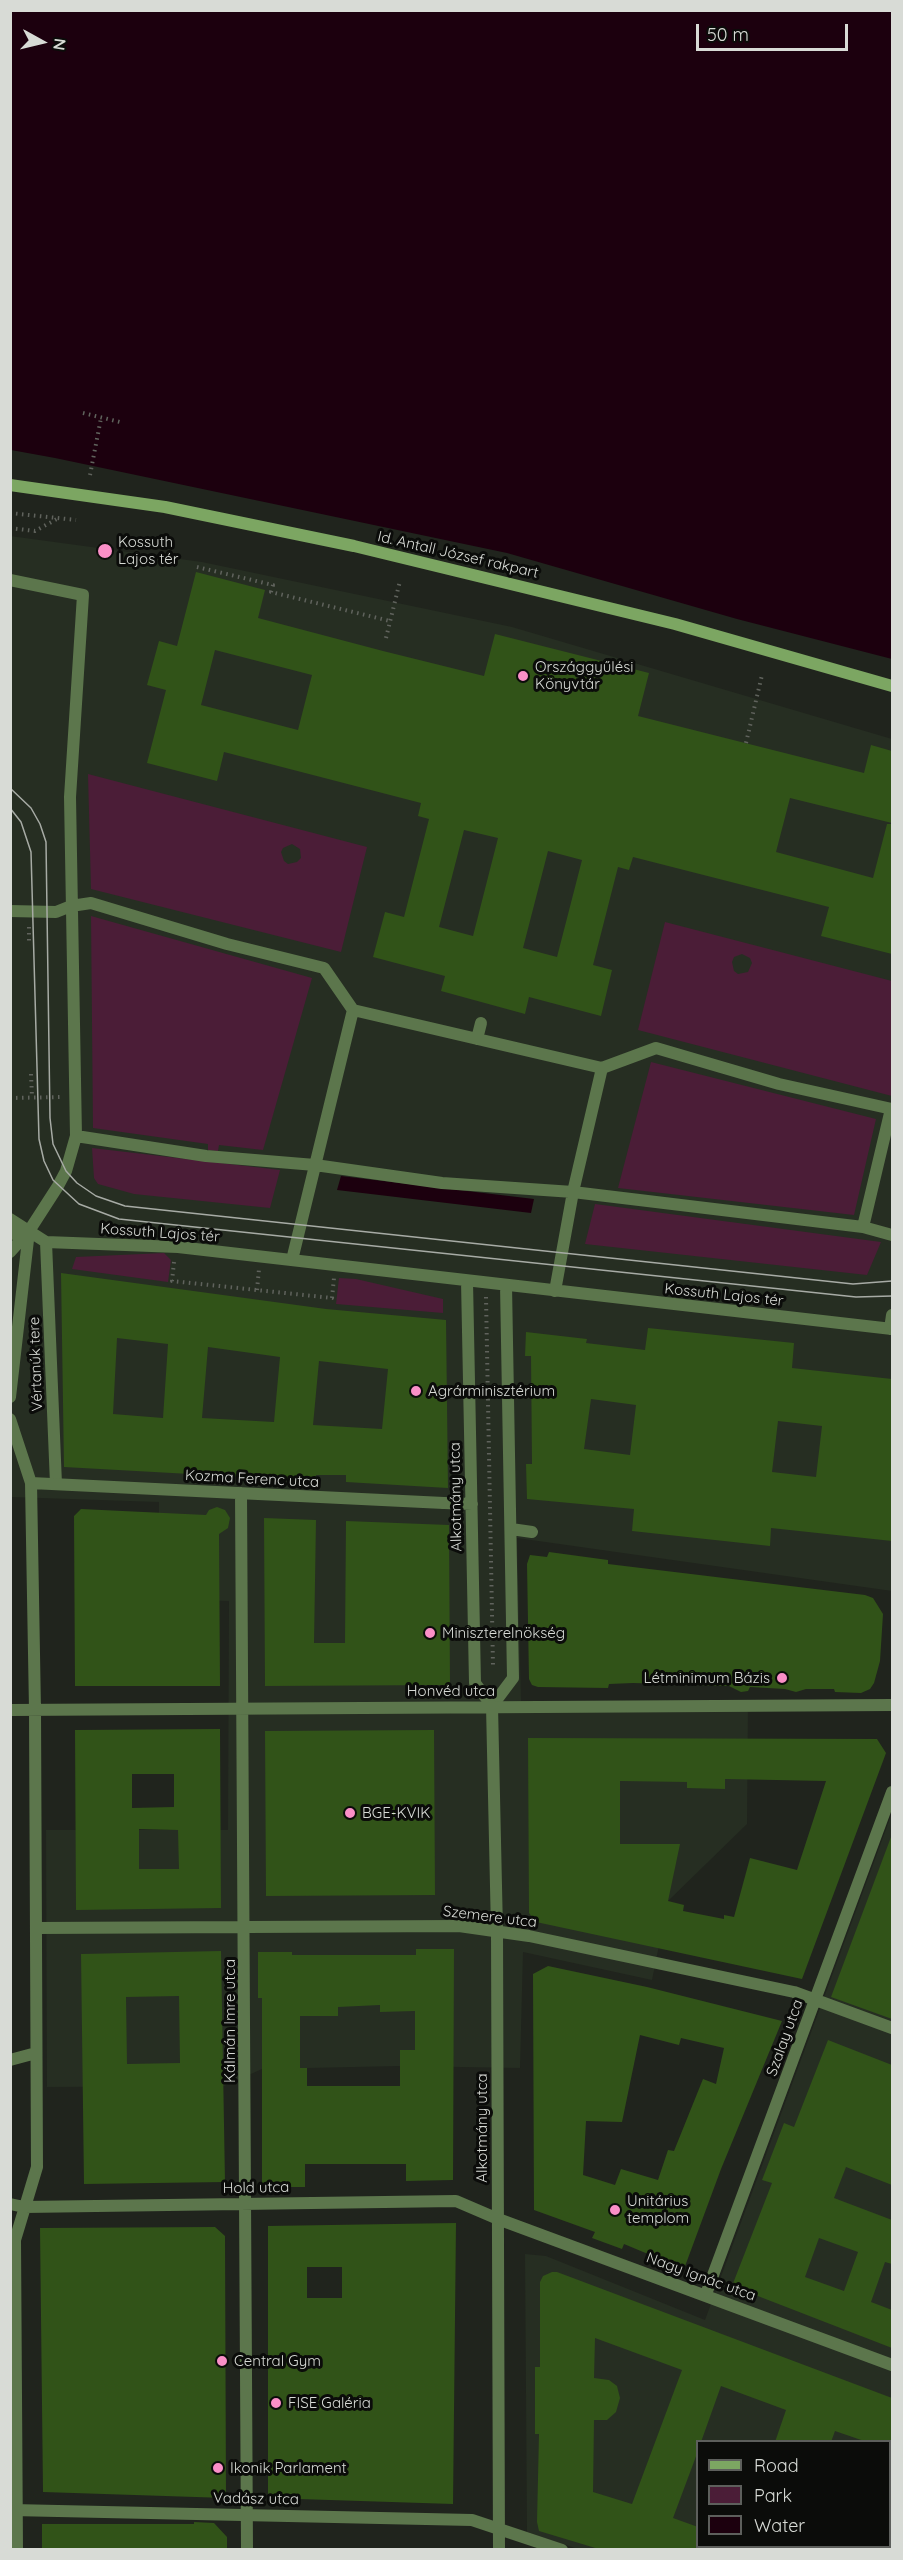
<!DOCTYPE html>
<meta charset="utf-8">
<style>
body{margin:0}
#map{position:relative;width:903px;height:2560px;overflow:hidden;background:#20241d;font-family:Quicksand,sans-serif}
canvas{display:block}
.frame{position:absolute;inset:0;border:12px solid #d8dbd6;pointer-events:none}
.legend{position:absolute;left:696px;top:2440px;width:195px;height:108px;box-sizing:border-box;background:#0b0c0a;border:2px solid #5d5f5c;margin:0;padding:8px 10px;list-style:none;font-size:18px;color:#d8dbd6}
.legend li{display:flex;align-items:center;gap:12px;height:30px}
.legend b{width:30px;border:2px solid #5d5f5c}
.north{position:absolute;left:12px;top:12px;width:60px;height:60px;-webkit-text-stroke:4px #0b0c0a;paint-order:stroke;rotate:98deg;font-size:16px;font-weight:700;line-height:24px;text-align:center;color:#d8dbd6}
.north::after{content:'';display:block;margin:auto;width:21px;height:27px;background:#d8dbd6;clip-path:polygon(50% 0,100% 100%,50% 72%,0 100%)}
.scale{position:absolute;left:696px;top:24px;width:152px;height:27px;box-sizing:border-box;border:3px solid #d8dbd6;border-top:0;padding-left:8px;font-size:18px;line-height:21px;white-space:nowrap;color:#d8dbd6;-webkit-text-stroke:4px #0b0c0a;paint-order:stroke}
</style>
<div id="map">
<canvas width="903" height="2560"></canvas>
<div class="frame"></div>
<ul class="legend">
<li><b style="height:8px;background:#7ca662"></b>Road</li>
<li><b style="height:16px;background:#4b1d37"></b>Park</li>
<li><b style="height:16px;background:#1c000e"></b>Water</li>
</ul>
<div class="north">N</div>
<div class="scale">50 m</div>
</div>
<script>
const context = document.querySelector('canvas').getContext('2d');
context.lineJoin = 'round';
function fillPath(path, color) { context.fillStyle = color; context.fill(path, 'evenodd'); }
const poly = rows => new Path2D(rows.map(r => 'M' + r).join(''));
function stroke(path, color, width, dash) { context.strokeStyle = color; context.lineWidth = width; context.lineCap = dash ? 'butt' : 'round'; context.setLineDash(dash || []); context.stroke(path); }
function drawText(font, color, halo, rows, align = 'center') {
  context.font = font + ' Quicksand,sans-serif'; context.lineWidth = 6; context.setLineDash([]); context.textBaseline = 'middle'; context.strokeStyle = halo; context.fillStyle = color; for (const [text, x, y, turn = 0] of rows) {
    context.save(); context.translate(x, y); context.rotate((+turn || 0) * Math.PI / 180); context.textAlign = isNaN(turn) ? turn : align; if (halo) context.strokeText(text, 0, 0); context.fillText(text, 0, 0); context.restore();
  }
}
const built = poly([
 [10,536,202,562,512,627,892,739,892,1591,517,1538,521,1701,748,1704,747,1824,668,1901,652,1980,523,1952,520,2068,400,2066,262,2069,224,2086,47,2087,46,1830,228,1830,229,1601,159,1599,159,1502,11,1497],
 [892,1813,892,2549,581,2550,527,2532,525,2254,546,2256,705,2320],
 [698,2442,890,2442,890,2546,698,2546]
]);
const green = poly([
 [88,774,367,847,341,952,91,889],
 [292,844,300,849,301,858,297,862,288,864,284,861,281,852,283,848],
 [91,916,312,978,263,1150,219,1145,218,1151,208,1150,208,1144,93,1128],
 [665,922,892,981,892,1096,638,1030],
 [742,954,750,958,752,963,748,972,738,974,734,971,732,962,734,957],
 [651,1062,876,1119,854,1215,618,1188],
 [92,1148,280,1170,270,1208,134,1194,98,1184,94,1178],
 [595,1204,881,1242,867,1275,585,1244],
 [164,1253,171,1260,168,1282,72,1269,76,1257],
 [339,1278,356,1279,443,1299,443,1313,336,1304]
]);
const water = poly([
 [10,11,892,11,892,659,737,619,507,553,55,458,11,450],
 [341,1176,534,1199,531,1213,337,1190]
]);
const building = poly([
 [196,572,265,590,258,618,383,651,484,676,495,634,649,673,638,716,864,773,871,745,892,751,892,823,790,798,776,852,873,878,887,824,892,824,892,954,821,936,829,907,633,857,629,870,618,867,593,965,612,970,601,1016,529,997,525,1014,441,991,445,976,373,957,385,912,404,917,429,819,418,816,421,803,224,752,217,781,147,763,166,690,147,685,159,641,177,646],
 [215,650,312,675,298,730,201,705],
 [464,830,498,838,473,936,439,927],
 [548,851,582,860,557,957,523,948],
 [61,1273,326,1309,446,1320,448,1488,346,1482,346,1475,316,1475,316,1481,64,1467],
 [117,1338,168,1344,163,1418,113,1414],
 [208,1347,280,1357,274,1422,202,1418],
 [319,1361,388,1369,382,1429,313,1425],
 [648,1328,794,1343,792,1368,892,1379,892,1541,771,1528,770,1546,632,1531,634,1509,527,1499,526,1464,532,1464,531,1356,525,1356,526,1332,587,1339,586,1343,645,1350],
 [591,1399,636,1405,630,1455,584,1449],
 [778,1421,822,1426,816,1477,772,1472],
 [217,1507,225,1510,230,1518,228,1528,219,1534,220,1686,75,1686,74,1516,81,1509,206,1515,209,1510],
 [264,1518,316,1520,314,1643,345,1643,346,1521,449,1525,450,1685,265,1686],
 [549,1552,608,1560,608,1564,865,1595,873,1598,883,1614,880,1661,874,1683,870,1689,861,1693,835,1692,834,1689,806,1689,796,1692,785,1689,750,1687,748,1691,741,1692,729,1686,633,1683,609,1684,608,1688,538,1687,532,1685,529,1679,527,1564,530,1555,547,1557],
 [220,1729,221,1908,76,1910,75,1730],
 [132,1774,174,1774,174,1807,132,1808],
 [139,1829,178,1830,179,1869,139,1869],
 [434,1730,435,1895,266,1896,265,1731],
 [528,1738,877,1739,886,1753,802,1979,536,1922,529,1913],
 [725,1779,826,1781,797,1870,750,1858,734,1917,724,1915,724,1919,683,1911,684,1905,668,1901,680,1844,620,1844,620,1781,687,1782,687,1788,725,1789],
 [891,1837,892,1837,892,2019,831,1997],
 [416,1949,454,1949,453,2180,406,2181,406,2164,305,2164,305,2187,262,2187,262,1998,258,1998,258,1952,292,1952,292,1955,416,1955],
 [380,2005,380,2012,415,2011,415,2050,400,2050,400,2086,307,2086,307,2068,300,2068,300,2016,338,2016,338,2007],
 [221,1951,225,2182,84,2184,81,1954],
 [179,1996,180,2063,127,2064,126,1997],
 [548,1966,647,1987,782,2021,721,2169,684,2269,624,2244,622,2249,592,2238,595,2232,534,2210,533,1974],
 [640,2035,679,2045,681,2038,724,2048,716,2084,703,2079,674,2151,668,2150,658,2180,621,2169,615,2185,583,2175,586,2121,622,2122],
 [828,2040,892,2065,892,2185,846,2167,834,2198,892,2220,892,2264,885,2262,871,2302,892,2310,892,2348,732,2286,772,2183,762,2180,784,2123,794,2127],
 [819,2238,858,2252,844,2291,805,2277],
 [456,2223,453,2504,268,2498,268,2226],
 [307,2267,342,2267,342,2298,307,2298],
 [215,2227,225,2236,226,2498,43,2492,40,2228],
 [552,2272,557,2272,892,2398,892,2442,867,2442,835,2431,831,2442,775,2442,786,2410,721,2386,701,2442,698,2442,698,2451,673,2518,698,2527,698,2550,602,2550,539,2531,537,2522,539,2434,535,2434,535,2367,540,2367,540,2282,543,2276],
 [595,2338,682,2370,632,2504,593,2492,594,2420,607,2420,616,2412,620,2398,617,2386,609,2380,594,2378],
 [194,2522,214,2523,227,2537,227,2550,42,2550,42,2524,194,2524]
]);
const path = poly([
 [83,413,120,422],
 [90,475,101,418],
 [10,513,76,520],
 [10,528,35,531,57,519],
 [197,567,273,585,271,592,390,621],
 [386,638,400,581],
 [746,743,762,675],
 [29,927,29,944],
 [31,1074,32,1097],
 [10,1098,61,1097],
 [174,1262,172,1281,332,1298,334,1278],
 [257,1290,259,1269],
 [486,1297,493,1666]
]);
const pedestrian = poly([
 [10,580,83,595,70,797,76,1136,206,1156,315,1165,442,1183,573,1192,863,1227,892,1235],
 [10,911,56,912,71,906,91,903,227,944,324,968,353,1010],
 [477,1039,481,1023],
 [602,1068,656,1048,779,1084,892,1109],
 [10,1219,46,1242,178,1247,892,1329],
 [863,1227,891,1109],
 [10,1234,29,1231],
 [46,1242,56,1484],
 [10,1252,29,1231,58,1186,66,1171,76,1136],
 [292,1260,353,1010,602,1068,573,1192,555,1291],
 [467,1281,475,1683,492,1706,513,1678,506,1285],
 [890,1329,892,1315],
 [10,1397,29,1231],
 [444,1503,472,1504],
 [511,1529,532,1532]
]);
const minor = poly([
 [10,1419,31,1483,35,1710,37,2167,15,2240,17,2550],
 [31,1483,444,1503],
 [241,1493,247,2550],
 [492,1706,497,1931,499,2550],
 [10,1710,892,1705],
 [36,1928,459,1926,529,1936,794,1992,892,2028],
 [10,2060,36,2053],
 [10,2204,24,2207,456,2201,498,2219,892,2365],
 [706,2294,892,1792],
 [12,2510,472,2520,562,2550]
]);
const secondary = poly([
 [10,485,165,507,354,546,675,624,892,686]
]);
const tram = poly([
 [10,788,31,808,40,824,46,842,50,1118,53,1144,66,1171,77,1183,96,1196,125,1206,853,1284,892,1281],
 [10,808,21,822,31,852,39,1139,44,1161,53,1180,79,1204,119,1219,856,1297,892,1296]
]);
const markers = [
 [105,551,8,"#fa8fc7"],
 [523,676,6,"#fa8fc7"],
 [416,1391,6,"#fa8fc7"],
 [430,1633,6,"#fa8fc7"],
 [782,1678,6,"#fa8fc7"],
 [350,1813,6,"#fa8fc7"],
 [615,2210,6,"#fa8fc7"],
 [222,2361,6,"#fa8fc7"],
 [276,2403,6,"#fa8fc7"],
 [218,2468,6,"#fa8fc7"]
];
const poiNames = [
 ["Kossuth",118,542],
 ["Lajos tér",118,559],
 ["Országgyűlési",535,667],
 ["Könyvtár",535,684],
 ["Agrárminisztérium",428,1391],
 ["Miniszterelnökség",442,1633],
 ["Létminimum Bázis",770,1678,"right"],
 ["BGE-KVIK",362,1813],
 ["Unitárius",627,2201],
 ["templom",627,2218],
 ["Central Gym",234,2361],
 ["FISE Galéria",288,2403],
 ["Ikonik Parlament",230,2468]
];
const streetNames = [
 ["Id. Antall József rakpart",458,555,13],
 ["Kossuth Lajos tér",160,1233,4],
 ["Kossuth Lajos tér",724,1295,6],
 ["Vértanúk tere",36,1364,-92],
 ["Kozma Ferenc utca",252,1479,3],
 ["Alkotmány utca",456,1497,-91],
 ["Honvéd utca",451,1691],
 ["Szemere utca",490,1917,7],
 ["Kálmán Imre utca",230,2021,-90],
 ["Szalay utca",785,2038,-70],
 ["Alkotmány utca",482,2128,-90],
 ["Hold utca",256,2188,-1],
 ["Nagy Ignác utca",701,2277,20],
 ["Vadász utca",256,2499,1]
];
fillPath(built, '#262e22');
fillPath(green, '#4b1d37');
fillPath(water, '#1c000e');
fillPath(building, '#315318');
stroke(path, '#60635d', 4, [1.5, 4.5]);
stroke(pedestrian, '#5c764c', 12);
stroke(minor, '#5c764c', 12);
stroke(secondary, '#7ca662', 12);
stroke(tram, '#a7aba5', 1.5);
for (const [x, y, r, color] of markers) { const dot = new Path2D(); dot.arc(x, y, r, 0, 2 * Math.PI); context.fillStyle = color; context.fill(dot); stroke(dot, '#0b0c0a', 2); }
drawText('15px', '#d8dbd6', '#0b0c0a', poiNames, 'left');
drawText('15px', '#d8dbd6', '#0b0c0a', streetNames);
</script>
